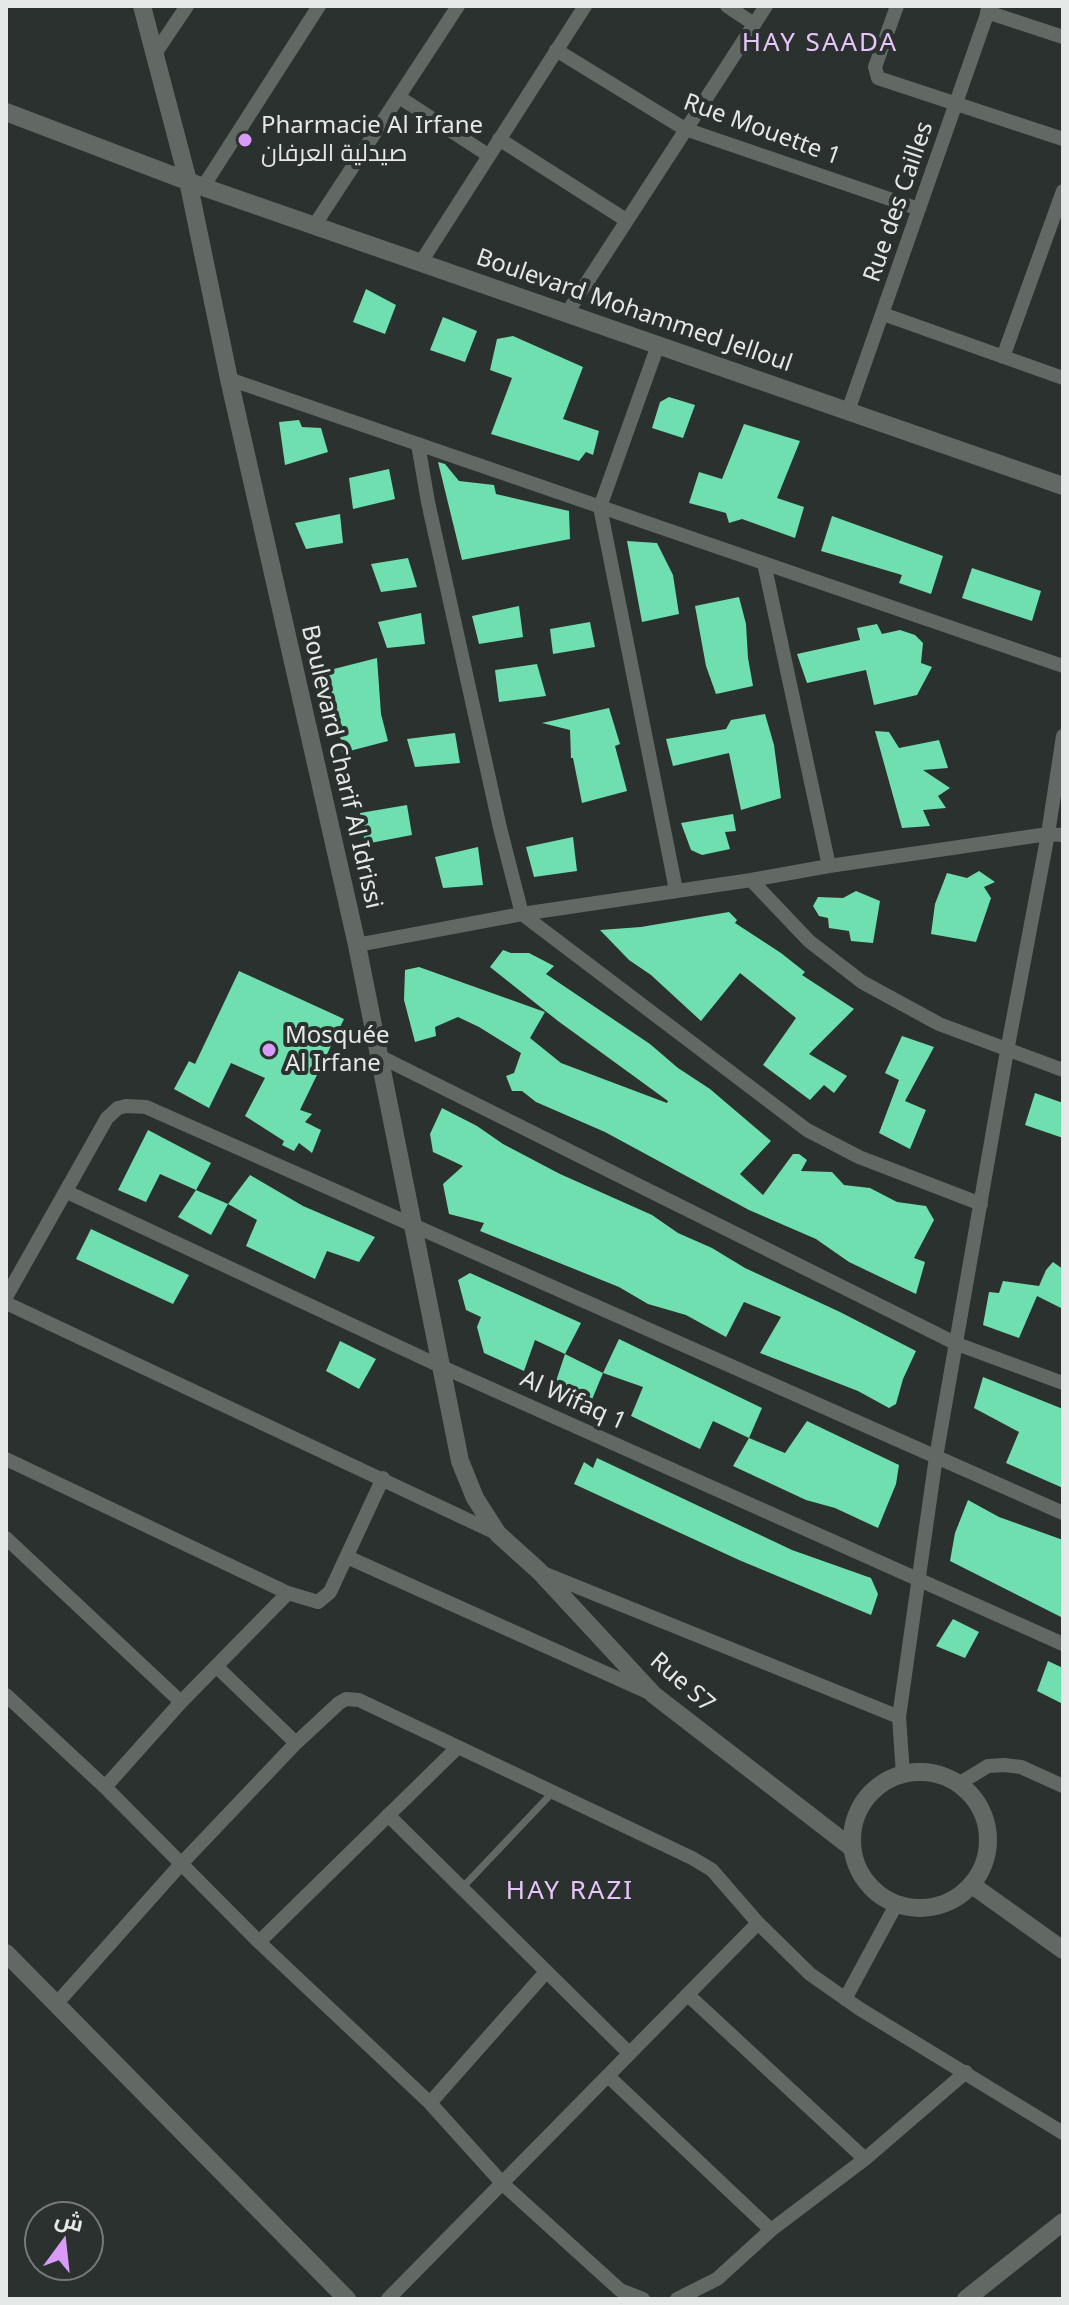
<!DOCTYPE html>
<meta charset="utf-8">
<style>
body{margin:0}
#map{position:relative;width:1069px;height:2305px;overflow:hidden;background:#2b312e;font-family:"Noto Sans",Cairo,sans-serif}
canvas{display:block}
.frame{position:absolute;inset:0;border:8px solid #e4e8e6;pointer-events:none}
.north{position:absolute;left:24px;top:2201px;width:80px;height:80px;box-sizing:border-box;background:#2b312e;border:2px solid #757a78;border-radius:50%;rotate:15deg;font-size:22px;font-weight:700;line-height:32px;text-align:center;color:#e4e8e6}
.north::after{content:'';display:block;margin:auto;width:28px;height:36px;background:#d89bf8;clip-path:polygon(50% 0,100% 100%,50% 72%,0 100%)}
</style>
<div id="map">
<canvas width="1069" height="2305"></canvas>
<div class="frame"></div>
<div class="north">ش</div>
</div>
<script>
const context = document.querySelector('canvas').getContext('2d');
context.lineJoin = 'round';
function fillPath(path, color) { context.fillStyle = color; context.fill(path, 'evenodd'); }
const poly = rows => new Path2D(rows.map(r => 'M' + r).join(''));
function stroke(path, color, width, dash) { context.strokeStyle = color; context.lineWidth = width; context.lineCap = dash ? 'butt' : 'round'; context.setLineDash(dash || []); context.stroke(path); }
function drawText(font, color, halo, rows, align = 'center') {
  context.font = font + ' "Noto Sans",Cairo,sans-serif'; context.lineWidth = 8; context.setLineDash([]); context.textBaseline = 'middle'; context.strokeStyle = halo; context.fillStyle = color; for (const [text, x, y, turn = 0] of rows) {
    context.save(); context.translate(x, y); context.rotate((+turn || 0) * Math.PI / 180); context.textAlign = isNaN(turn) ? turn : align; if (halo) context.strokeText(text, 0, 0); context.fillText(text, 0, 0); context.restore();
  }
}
const building = poly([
 [366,289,396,305,385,334,353,322],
 [443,317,477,331,465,362,430,350],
 [513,336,583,367,563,419,599,431,593,455,586,452,579,461,491,434,512,378,490,370,497,339],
 [669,397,695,405,683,438,652,428,660,402],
 [299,420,302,427,321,428,328,452,285,465,279,422],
 [744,424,800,441,777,498,804,507,795,538,742,519,729,523,726,513,689,503,699,472,722,479],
 [438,462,445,464,459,481,494,485,496,494,569,511,570,539,462,560],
 [389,469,395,499,353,509,349,478],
 [340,514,343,543,306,549,295,523],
 [832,516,943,556,931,594,899,583,902,575,821,551],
 [627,541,657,543,673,575,679,614,642,622],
 [408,558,417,587,381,592,371,564],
 [972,568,1041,591,1032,621,962,598],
 [739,597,746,624,748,658,753,686,716,694,706,666,695,606],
 [519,606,523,637,479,644,472,616],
 [421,613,425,644,387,648,378,622],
 [590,622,595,647,553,654,550,629],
 [877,624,882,634,900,630,915,635,923,643,921,663,932,667,917,695,874,705,866,670,807,683,797,654,860,640,857,628],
 [377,658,381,714,388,741,342,753,339,725,331,693,322,672],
 [537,664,546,696,499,702,495,670],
 [609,708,620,744,615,746,627,791,582,803,573,758,571,758,570,730,542,723],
 [765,714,774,745,781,798,741,810,729,753,673,766,666,739,726,729,731,720],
 [875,731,889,732,899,748,939,740,948,768,923,770,950,788,938,796,946,808,923,810,930,826,902,828],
 [455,733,460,763,415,767,407,739],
 [407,805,412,835,365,844,360,813],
 [733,814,736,831,725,832,730,849,702,855,691,850,681,823],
 [573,837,577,871,534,877,526,847],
 [478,847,483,885,443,888,435,857],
 [979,871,995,882,984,887,991,898,976,942,931,934,935,904,947,873,967,878],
 [856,891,880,901,873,943,851,941,849,931,829,928,828,918,819,916,813,906,818,897,843,898],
 [729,912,737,920,735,923,781,953,805,972,802,975,854,1009,809,1054,847,1076,834,1093,824,1085,810,1100,763,1065,796,1018,740,973,701,1021,651,975,629,960,600,930,641,927],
 [503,950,511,953,529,953,554,966,546,974,650,1044,678,1068,710,1089,771,1141,740,1174,763,1195,793,1154,799,1154,807,1160,801,1171,832,1172,844,1185,870,1188,897,1202,926,1206,934,1220,914,1258,925,1262,916,1294,849,1262,816,1239,749,1210,605,1132,536,1102,522,1091,512,1091,506,1076,514,1073,521,1053,479,1027,458,1017,435,1027,436,1036,415,1042,404,1000,405,970,419,967,545,1012,530,1038,561,1063,667,1103,668,1101,558,1021,490,967],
 [239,971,344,1019,300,1110,312,1114,305,1122,321,1130,312,1153,299,1143,294,1151,282,1145,284,1141,245,1116,265,1078,231,1063,209,1108,174,1089,189,1061,195,1064],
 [902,1036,934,1047,905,1101,926,1110,910,1149,879,1133,899,1080,885,1073],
 [1035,1093,1063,1103,1063,1138,1025,1125],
 [442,1108,477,1126,503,1144,560,1174,652,1215,678,1233,712,1248,745,1268,840,1312,916,1351,903,1379,896,1404,889,1408,858,1391,760,1353,781,1317,744,1302,726,1337,686,1315,648,1304,619,1287,480,1231,484,1223,449,1214,443,1184,463,1166,433,1152,430,1134],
 [148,1130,211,1163,196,1190,160,1174,146,1202,118,1190],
 [250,1175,303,1206,375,1237,359,1262,327,1251,315,1279,246,1246,257,1220,228,1204],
 [196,1190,228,1204,211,1235,178,1217],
 [91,1229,189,1275,173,1304,76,1259],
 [1053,1262,1063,1269,1063,1309,1037,1296,1019,1338,983,1325,989,1292,999,1293,1003,1281,1039,1286,1046,1270],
 [470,1273,581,1323,565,1354,535,1340,524,1371,484,1353,477,1327,481,1317,466,1310,458,1280],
 [619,1339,762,1408,749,1438,713,1421,700,1449,631,1416,643,1387,603,1373],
 [340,1341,376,1359,359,1389,326,1371],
 [565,1354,603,1373,588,1409,553,1390],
 [983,1377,1063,1409,1063,1488,1006,1463,1019,1432,974,1408],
 [807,1421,899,1465,896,1484,878,1528,835,1508,806,1500,733,1466,749,1438,785,1453],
 [597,1458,792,1550,871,1578,878,1594,871,1615,739,1560,574,1484,584,1462,593,1468],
 [968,1500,999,1517,1063,1540,1063,1618,950,1561,955,1533],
 [953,1619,979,1632,965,1658,936,1646],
 [1048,1661,1063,1668,1063,1704,1037,1691]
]);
const service = poly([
 [462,1888,552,1793]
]);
const minor = poly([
 [727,6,754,24],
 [897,6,875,67,878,78,1063,139],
 [987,12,1063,37],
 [556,50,685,129,919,209],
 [156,52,187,6],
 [399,97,488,155],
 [499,139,626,220],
 [203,187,319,6],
 [314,226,458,6],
 [421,262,585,6],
 [567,313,766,6],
 [883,314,1063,378],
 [658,345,600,507,676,890],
 [1003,357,1063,191],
 [229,379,1063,666],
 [848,411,990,6],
 [418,444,428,502,500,828,522,914,807,1130,859,1157,981,1204],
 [764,563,829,866],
 [751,880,809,941,862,982,939,1024,1063,1070],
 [357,945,522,914,751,880,829,866,1048,834,1063,835],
 [377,1055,957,1344,1063,1383],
 [67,1192,440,1366,1063,1644],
 [6,1297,107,1118,118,1108,126,1106,146,1107,1063,1513],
 [6,1303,498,1534],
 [6,1459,288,1593,318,1602,330,1592,383,1478],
 [6,1538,181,1702],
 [347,1557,650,1693],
 [543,1573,899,1717],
 [216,1666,296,1743],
 [6,1695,105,1787,259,1942,430,2103,503,2184,620,2290,643,2299],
 [903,1774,899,1717,936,1457,1007,1051,1048,834,1063,736],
 [960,1783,988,1766,1004,1765,1021,1767,1063,1786],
 [105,1787,181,1702,288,1593],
 [388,1815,629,2053],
 [259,1942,456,1749],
 [688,1995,865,2159],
 [845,1999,896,1905],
 [58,2002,181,1864,296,1743,339,1703,346,1699,359,1700,692,1858,712,1870,758,1923,810,1974,860,2009,1063,2133],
 [608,2076,771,2230],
 [430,2103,546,1972],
 [388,2299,758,1923],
 [677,2299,717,2279,771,2230,865,2159,966,2072]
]);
const tertiary = poly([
 [142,6,188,181,229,379,357,945,460,1461,475,1498,498,1534,539,1571,654,1695,852,1848],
 [6,112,203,187,1063,486],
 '852 1840a68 68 0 1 1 136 0a68 68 0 1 1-136 0Z',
 [972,1885,1063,1950],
 [6,1953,347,2299],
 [966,2299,1063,2222]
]);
const markers = [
 [245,140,8,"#d89bf8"],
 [269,1050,8,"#d89bf8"]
];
const poiNames = [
 ["Pharmacie Al Irfane",261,126],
 ["صيدلية العرفان",261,154],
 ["Mosquée",285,1036],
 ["Al Irfane",285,1064]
];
const streetNames = [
 ["Rue Mouette 1",762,130,20],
 ["Rue des Cailles",899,202,-71],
 ["Boulevard Mohammed Jelloul",634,311,19],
 ["Boulevard Charif Al Idrissi",341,767,77],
 ["Al Wifaq 1",573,1401,24],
 ["Rue S7",682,1683,41]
];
const neighbourhoodNames = [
 ["HAY SAADA",820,44],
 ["HAY RAZI",570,1892]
];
fillPath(building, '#70dfaf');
stroke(service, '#626965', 7);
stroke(minor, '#626965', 14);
stroke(tertiary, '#626965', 18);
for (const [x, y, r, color] of markers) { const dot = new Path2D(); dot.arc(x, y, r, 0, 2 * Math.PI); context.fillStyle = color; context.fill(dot); stroke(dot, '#2b312e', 3); }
drawText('24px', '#e4e8e6', '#2b312e', poiNames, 'left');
drawText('24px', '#e4e8e6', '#2b312e', streetNames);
context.letterSpacing = '2px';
drawText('26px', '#e7c5fa', '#2b312e', neighbourhoodNames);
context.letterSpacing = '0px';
</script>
